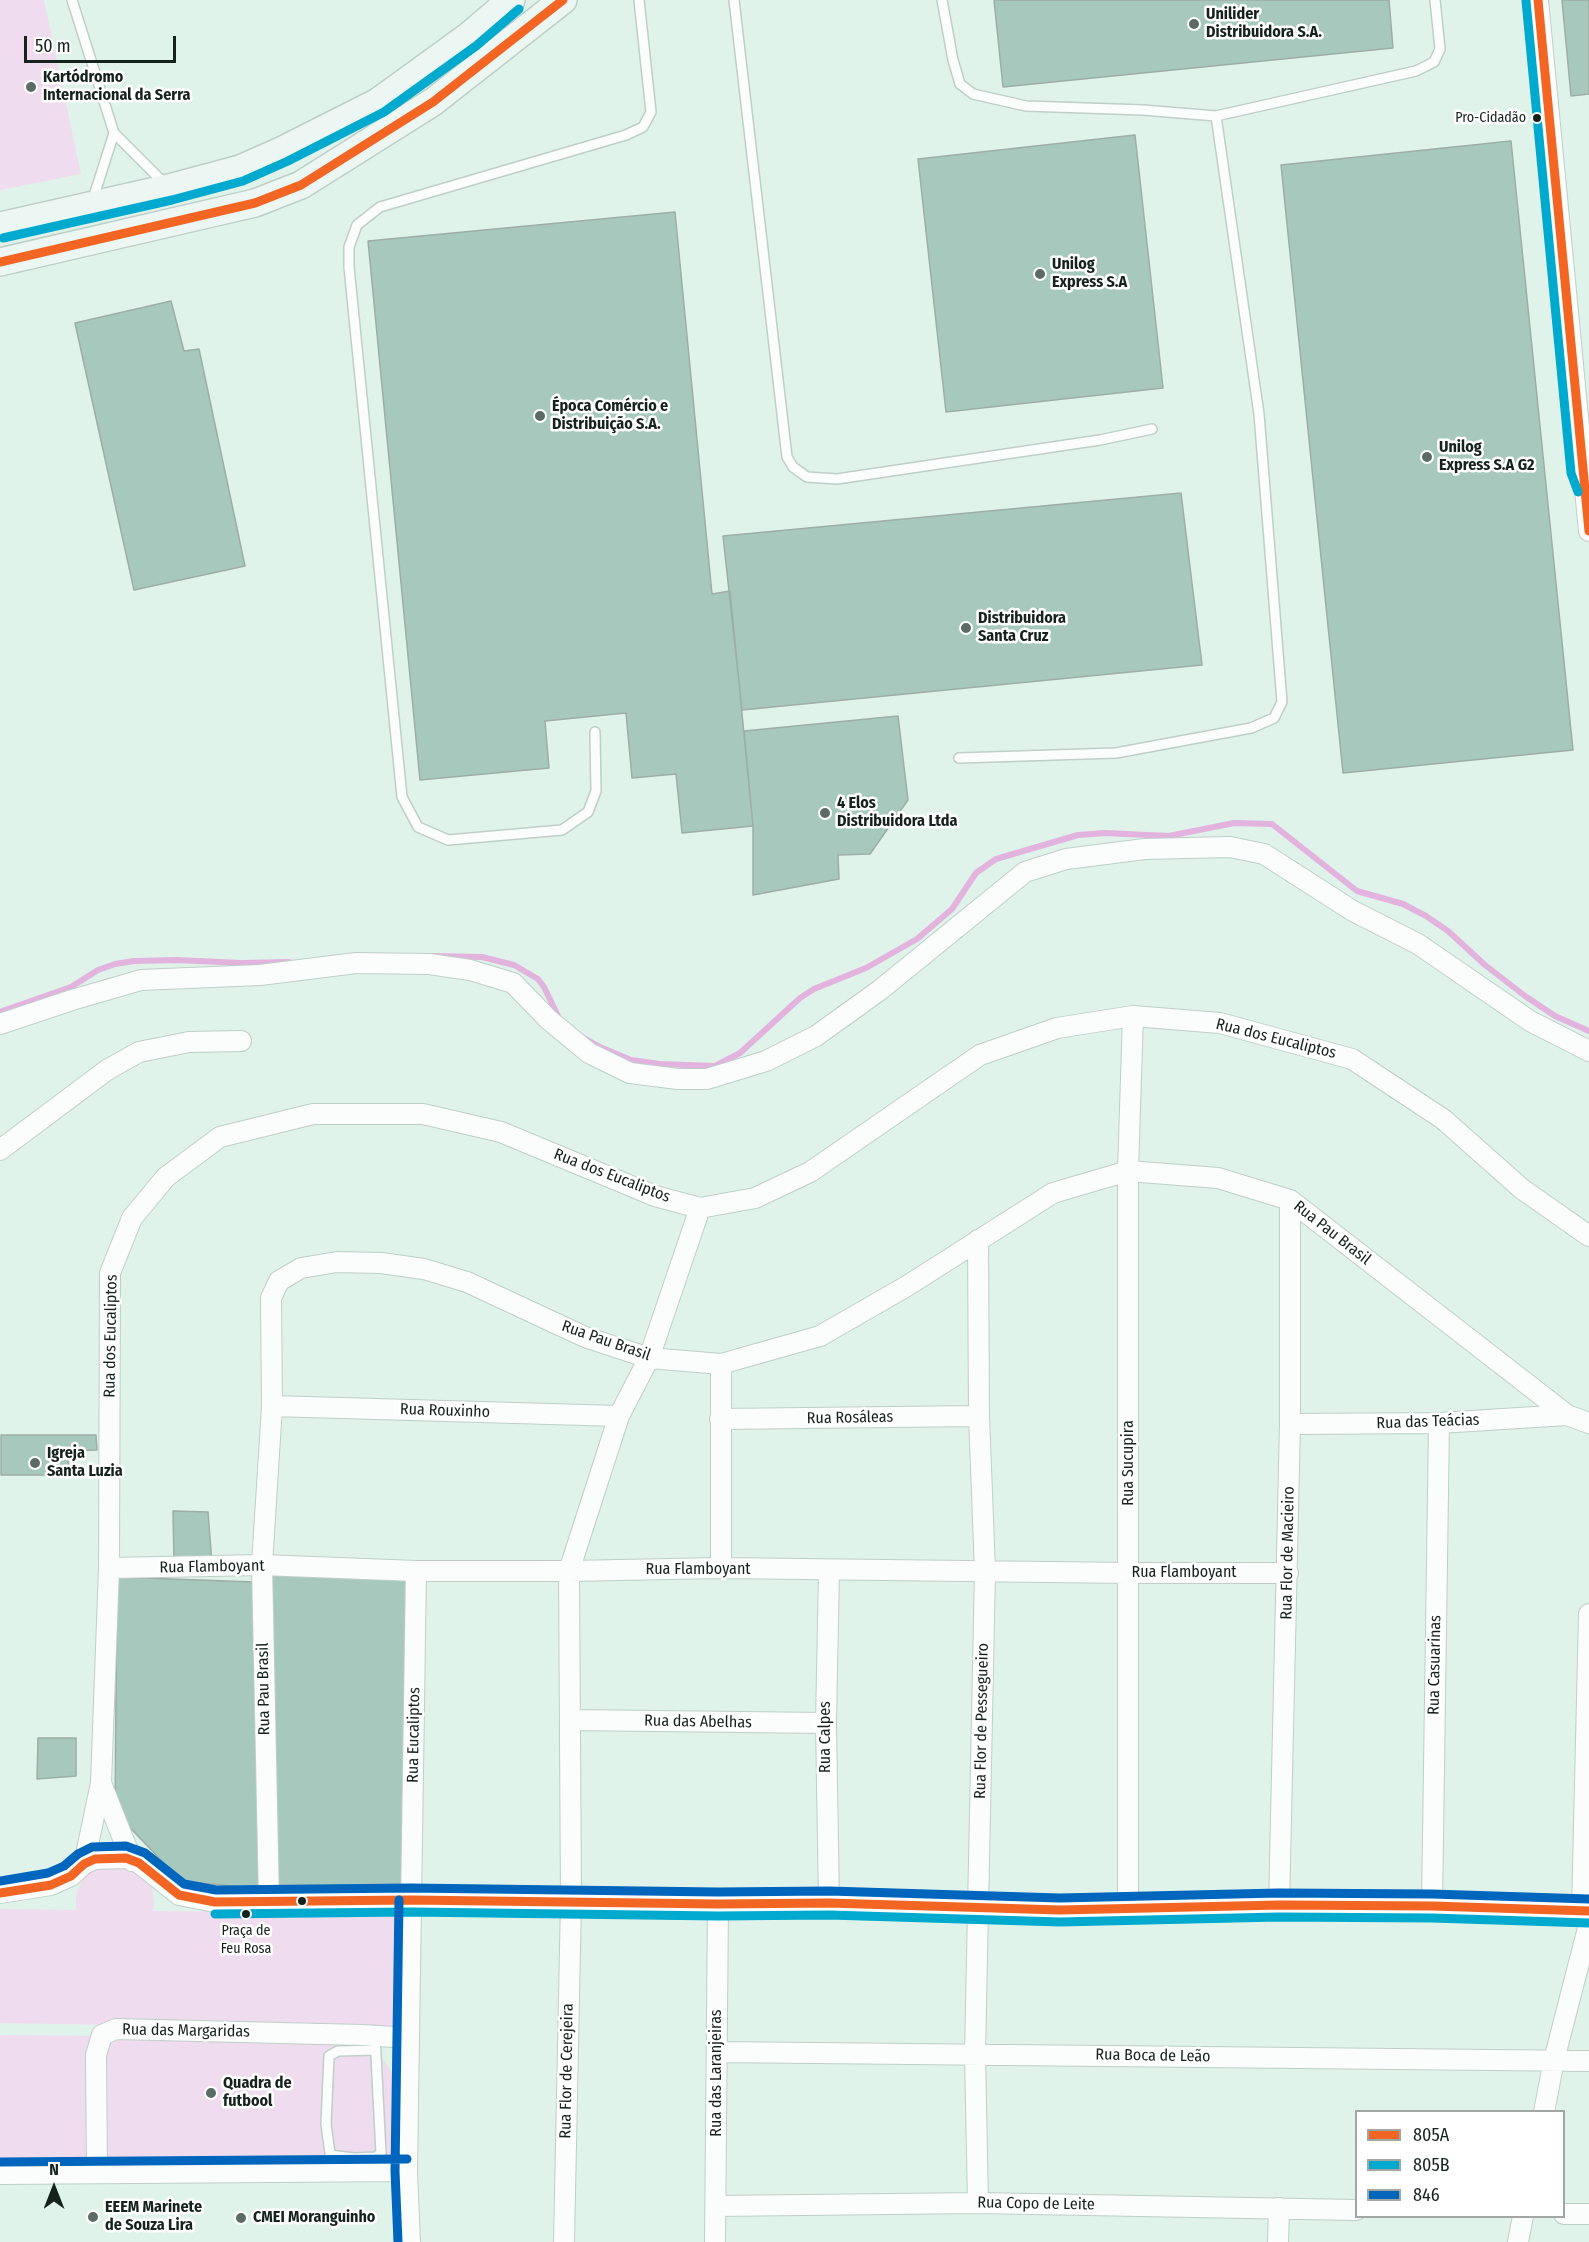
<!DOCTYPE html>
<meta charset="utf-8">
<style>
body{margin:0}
#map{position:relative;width:1589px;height:2242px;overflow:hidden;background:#dff3eb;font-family:"Fira Sans Condensed",sans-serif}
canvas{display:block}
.legend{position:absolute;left:1355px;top:2110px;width:210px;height:108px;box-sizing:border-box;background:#fff;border:2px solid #a1a7a5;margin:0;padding:8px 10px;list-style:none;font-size:18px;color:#15221d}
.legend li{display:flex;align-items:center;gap:12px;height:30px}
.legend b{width:30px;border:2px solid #a1a7a5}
.north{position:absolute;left:24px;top:2158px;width:60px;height:60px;-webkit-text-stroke:4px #fff;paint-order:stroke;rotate:0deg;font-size:16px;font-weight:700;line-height:24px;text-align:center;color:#15221d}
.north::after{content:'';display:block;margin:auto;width:21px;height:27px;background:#15221d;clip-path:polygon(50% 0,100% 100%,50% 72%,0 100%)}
.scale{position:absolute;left:24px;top:36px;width:152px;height:27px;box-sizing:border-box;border:3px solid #15221d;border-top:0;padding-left:8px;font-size:18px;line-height:21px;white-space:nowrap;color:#15221d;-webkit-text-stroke:4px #fff;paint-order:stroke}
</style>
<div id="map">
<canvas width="1589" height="2242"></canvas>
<ul class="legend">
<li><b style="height:8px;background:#f26522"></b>805A</li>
<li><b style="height:8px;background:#00a9ce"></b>805B</li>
<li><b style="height:8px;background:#0065bd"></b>846</li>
</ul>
<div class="north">N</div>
<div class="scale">50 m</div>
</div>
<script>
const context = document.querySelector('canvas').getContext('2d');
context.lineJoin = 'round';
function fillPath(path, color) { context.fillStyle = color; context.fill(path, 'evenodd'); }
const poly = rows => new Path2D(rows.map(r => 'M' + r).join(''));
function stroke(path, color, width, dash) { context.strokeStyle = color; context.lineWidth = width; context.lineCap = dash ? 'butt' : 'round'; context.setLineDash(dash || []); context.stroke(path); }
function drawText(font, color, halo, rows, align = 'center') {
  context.font = font + ' "Fira Sans Condensed",sans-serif'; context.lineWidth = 5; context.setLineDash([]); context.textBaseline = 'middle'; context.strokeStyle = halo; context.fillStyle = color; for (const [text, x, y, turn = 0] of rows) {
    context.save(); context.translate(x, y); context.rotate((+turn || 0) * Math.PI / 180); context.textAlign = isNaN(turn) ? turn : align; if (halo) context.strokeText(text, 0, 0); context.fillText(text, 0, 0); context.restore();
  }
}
const green = poly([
 [0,0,44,0,81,174,0,190],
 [119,1863,145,1876,152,1888,154,1903,153,1911,410,1913,409,2030,0,2023,0,1909,76,1910,76,1894,82,1881,92,1870,105,1864],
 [0,2035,339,2038,360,2046,383,2059,394,2076,399,2093,399,2165,0,2165]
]);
const stream = poly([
 [434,956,482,957,514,965,538,979,544,987,561,1022],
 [0,1012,71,987,98,970,115,964,134,961,176,960,242,963,289,962],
 [584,1038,600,1047,631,1060,660,1064,715,1066,740,1053,800,998,814,989,866,968,917,939,952,909,976,873,996,859,1078,835,1105,833,1169,836,1234,823,1272,824,1357,891,1403,904,1426,916,1448,931,1485,965,1525,996,1555,1016,1589,1031]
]);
const building = poly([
 [994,0,1389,0,1393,48,1003,87,994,0],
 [1562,0,1589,0,1589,94,1571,96,1562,0],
 [1135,135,1163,388,946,412,918,159,1135,135],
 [1511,141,1573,750,1343,773,1281,165,1511,141],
 [675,212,712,594,730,591,753,826,682,833,676,774,632,778,626,713,545,721,549,768,420,780,368,241,675,212],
 [171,301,184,351,199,349,245,566,134,590,75,323,171,301],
 [1181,493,1202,665,742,710,723,536,1181,493],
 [898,716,908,800,870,854,838,855,839,879,753,895,753,826,744,731,898,716],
 [1,1435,96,1435,97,1450,68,1451,69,1475,1,1475,1,1435],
 [173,1511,208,1512,212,1564,174,1563,173,1511],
 [409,1571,402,1892,268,1892,269,1572,409,1571],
 [117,1577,254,1582,261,1889,181,1881,115,1812,117,1577],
 [38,1738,76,1738,76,1776,37,1779,38,1738]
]);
const lane = poly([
 [72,0,114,133,165,184],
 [734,0,787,457,793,467,807,477,837,479,1100,440,1152,429],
 [942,0,953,60,960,84,973,94,1026,106,1143,110,1216,116,1416,71,1434,62,1440,49,1435,0],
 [92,202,114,133],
 [595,732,596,791,588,812,562,830,448,840,418,827,402,797,349,267,349,247,357,225,380,207,626,135,643,127,651,112,639,0],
 [959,758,1116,753,1251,728,1274,718,1282,702,1259,414,1216,116],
 [330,2155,354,2158,376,2157,381,2153,375,2036],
 [331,2161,326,2124,329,2056,338,2051,376,2050]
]);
const street = poly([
 [1538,0,1589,531],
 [0,1024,72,1000,141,980,260,975,356,963,429,964,470,970,513,983,549,1020,589,1053,630,1073,678,1079,707,1079,766,1061,816,1036,880,990,1025,872,1066,859,1145,849,1230,847,1264,854,1353,911,1418,944,1530,1021,1589,1051],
 [0,1150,107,1070,139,1052,189,1042,241,1041],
 [978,1240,979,1416,985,1571,975,2054,978,2203],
 [721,1364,721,1568],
 [272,1406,619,1416],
 [720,1419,979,1416],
 [1290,1424,1439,1423,1567,1415],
 [109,1568,262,1565,416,1571,569,1571,721,1568,1129,1573,1288,1573],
 [829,1571,826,1723,829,1903],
 [570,1720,826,1723],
 [101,1783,132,1861],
 [84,1864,101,1783,109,1568,110,1273,132,1218,166,1177,220,1137,313,1114,423,1114,501,1132,655,1196,700,1208,755,1198,810,1172,980,1055,1057,1028,1133,1016,1220,1023,1352,1059,1443,1119,1522,1189,1589,1236],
 [0,1893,51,1885,71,1876,84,1864,95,1859,126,1858,139,1863,179,1895,215,1902,411,1900,718,1904,829,1903,1060,1910,1279,1905,1432,1906,1589,1911],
 [269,1902,262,1565,272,1406,271,1298,279,1281,301,1268,337,1262,381,1263,424,1269,467,1282,585,1337,649,1358,721,1364,820,1336,907,1286,1053,1193,1128,1171,1218,1178,1290,1200,1567,1415,1589,1423],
 [1279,1905,1290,1424,1290,1200],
 [1432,1906,1439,1423],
 [1128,1910,1128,1171,1133,1016],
 [1582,1910,1589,1614],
 [717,2052,1589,2061],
 [1544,2112,1554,2060,1589,1924],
 [97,2172,96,2055,102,2035,116,2029,363,2035,409,2038],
 [0,2174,407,2171],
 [716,2206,978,2203,1356,2210],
 [1564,2214,1589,2214],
 [410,2242,407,2171,416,1571],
 [564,2242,571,1901,569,1571,619,1416,649,1358,700,1208],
 [715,2242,718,1904],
 [1278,2242,1279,2208],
 [1518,2242,1523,2216]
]);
const secondary = poly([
 [0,226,169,188,240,169,283,150,378,102,469,36,511,0],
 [0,262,255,203,301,185,433,102,563,0]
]);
const bus1 = poly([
 [1538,0,1589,531],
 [0,262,255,203,301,185,433,102,563,0],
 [0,1893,51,1885,71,1876,84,1864,95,1859,126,1858,139,1863,179,1895,215,1902,411,1900,718,1904,829,1903,1060,1910,1279,1905,1432,1906,1589,1911]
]);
const bus2 = poly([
 [1526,1,1571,473,1578,492],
 [3,238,172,200,243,181,288,161,384,112,476,46,519,9],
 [215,1914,411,1912,718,1916,829,1915,1060,1922,1279,1917,1432,1918,1589,1923]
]);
const bus3 = poly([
 [0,1881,48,1873,64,1866,78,1854,92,1847,126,1846,145,1853,184,1884,216,1890,411,1888,718,1892,829,1891,1060,1898,1279,1893,1432,1894,1589,1899],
 [0,2162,407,2159],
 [398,2242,395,2171,399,1900]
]);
const markers = [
 [1194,24,6,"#5c6b65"],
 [31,87,6,"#5c6b65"],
 [1537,118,5,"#15221d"],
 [1040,274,6,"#5c6b65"],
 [540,416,6,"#5c6b65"],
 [1427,457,6,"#5c6b65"],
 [966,628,6,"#5c6b65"],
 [825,813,6,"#5c6b65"],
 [35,1463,6,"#5c6b65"],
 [302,1901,5,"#15221d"],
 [246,1914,5,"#15221d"],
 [211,2093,6,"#5c6b65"],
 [93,2217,6,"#5c6b65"],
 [241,2218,6,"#5c6b65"]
];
const busNames = [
 ["Pro-Cidadão",1526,118],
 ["Praça de",246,1931,"center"],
 ["Feu Rosa",246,1949,"center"]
];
const poiNames = [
 ["Unilider",1206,15],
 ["Distribuidora S.A.",1206,33],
 ["Kartódromo",43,78],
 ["Internacional da Serra",43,96],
 ["Unilog",1052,265],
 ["Express S.A",1052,283],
 ["Época Comércio e",552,407],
 ["Distribuição S.A.",552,425],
 ["Unilog",1439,448],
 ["Express S.A G2",1439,466],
 ["Distribuidora",978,619],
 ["Santa Cruz",978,637],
 ["4 Elos",837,804],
 ["Distribuidora Ltda",837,822],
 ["Igreja",47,1454],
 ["Santa Luzia",47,1472],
 ["Quadra de",223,2084],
 ["futbool",223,2102],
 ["EEEM Marinete",105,2208],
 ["de Souza Lira",105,2226],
 ["CMEI Moranguinho",253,2218]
];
const streetNames = [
 ["Rua dos Eucaliptos",1276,1039,14],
 ["Rua dos Eucaliptos",612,1176,21],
 ["Rua Pau Brasil",1332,1233,38],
 ["Rua dos Eucaliptos",111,1336,-89],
 ["Rua Pau Brasil",606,1341,19],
 ["Rua Rouxinho",445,1411,2],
 ["Rua Rosáleas",850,1418,-1],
 ["Rua das Teácias",1428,1422,-2],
 ["Rua Sucupira",1129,1463,-90],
 ["Rua Flor de Macieiro",1288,1553,-89],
 ["Rua Flamboyant",212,1567,-1],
 ["Rua Flamboyant",698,1570],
 ["Rua Flamboyant",1184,1573],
 ["Rua Casuarinas",1435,1665,-89],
 ["Rua Pau Brasil",264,1689,-91],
 ["Rua Flor de Pessegueiro",982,1721,-89],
 ["Rua das Abelhas",698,1722,1],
 ["Rua Eucaliptos",414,1735,-89],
 ["Rua Calpes",826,1737,-90],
 ["Rua das Margaridas",186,2031,1],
 ["Rua Boca de Leão",1153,2056,1],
 ["Rua Flor de Cerejeira",567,2071,-89],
 ["Rua das Laranjeiras",717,2073,-90],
 ["Rua Copo de Leite",1036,2204,1]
];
fillPath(green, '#f0dcef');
stroke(stream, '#e2b3dd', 6);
fillPath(building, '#a7c8bd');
stroke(building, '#9eada7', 1.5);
stroke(lane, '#bfcfc8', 12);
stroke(street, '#bfcfc8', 22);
stroke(secondary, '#bfcfc8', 30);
stroke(lane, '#fafdfc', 9);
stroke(street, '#fafdfc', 20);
stroke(secondary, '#ecf6f3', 27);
stroke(bus1, '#f26522', 9);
stroke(bus2, '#00a9ce', 9);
stroke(bus3, '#0065bd', 9);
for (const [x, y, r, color] of markers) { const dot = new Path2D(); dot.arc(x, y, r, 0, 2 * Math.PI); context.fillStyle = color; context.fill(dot); stroke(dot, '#fff', 2); }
drawText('14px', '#15221d', '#fff', busNames, 'right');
drawText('bold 16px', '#15221d', '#fff', poiNames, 'left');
drawText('16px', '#15221d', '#fff', streetNames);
</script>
